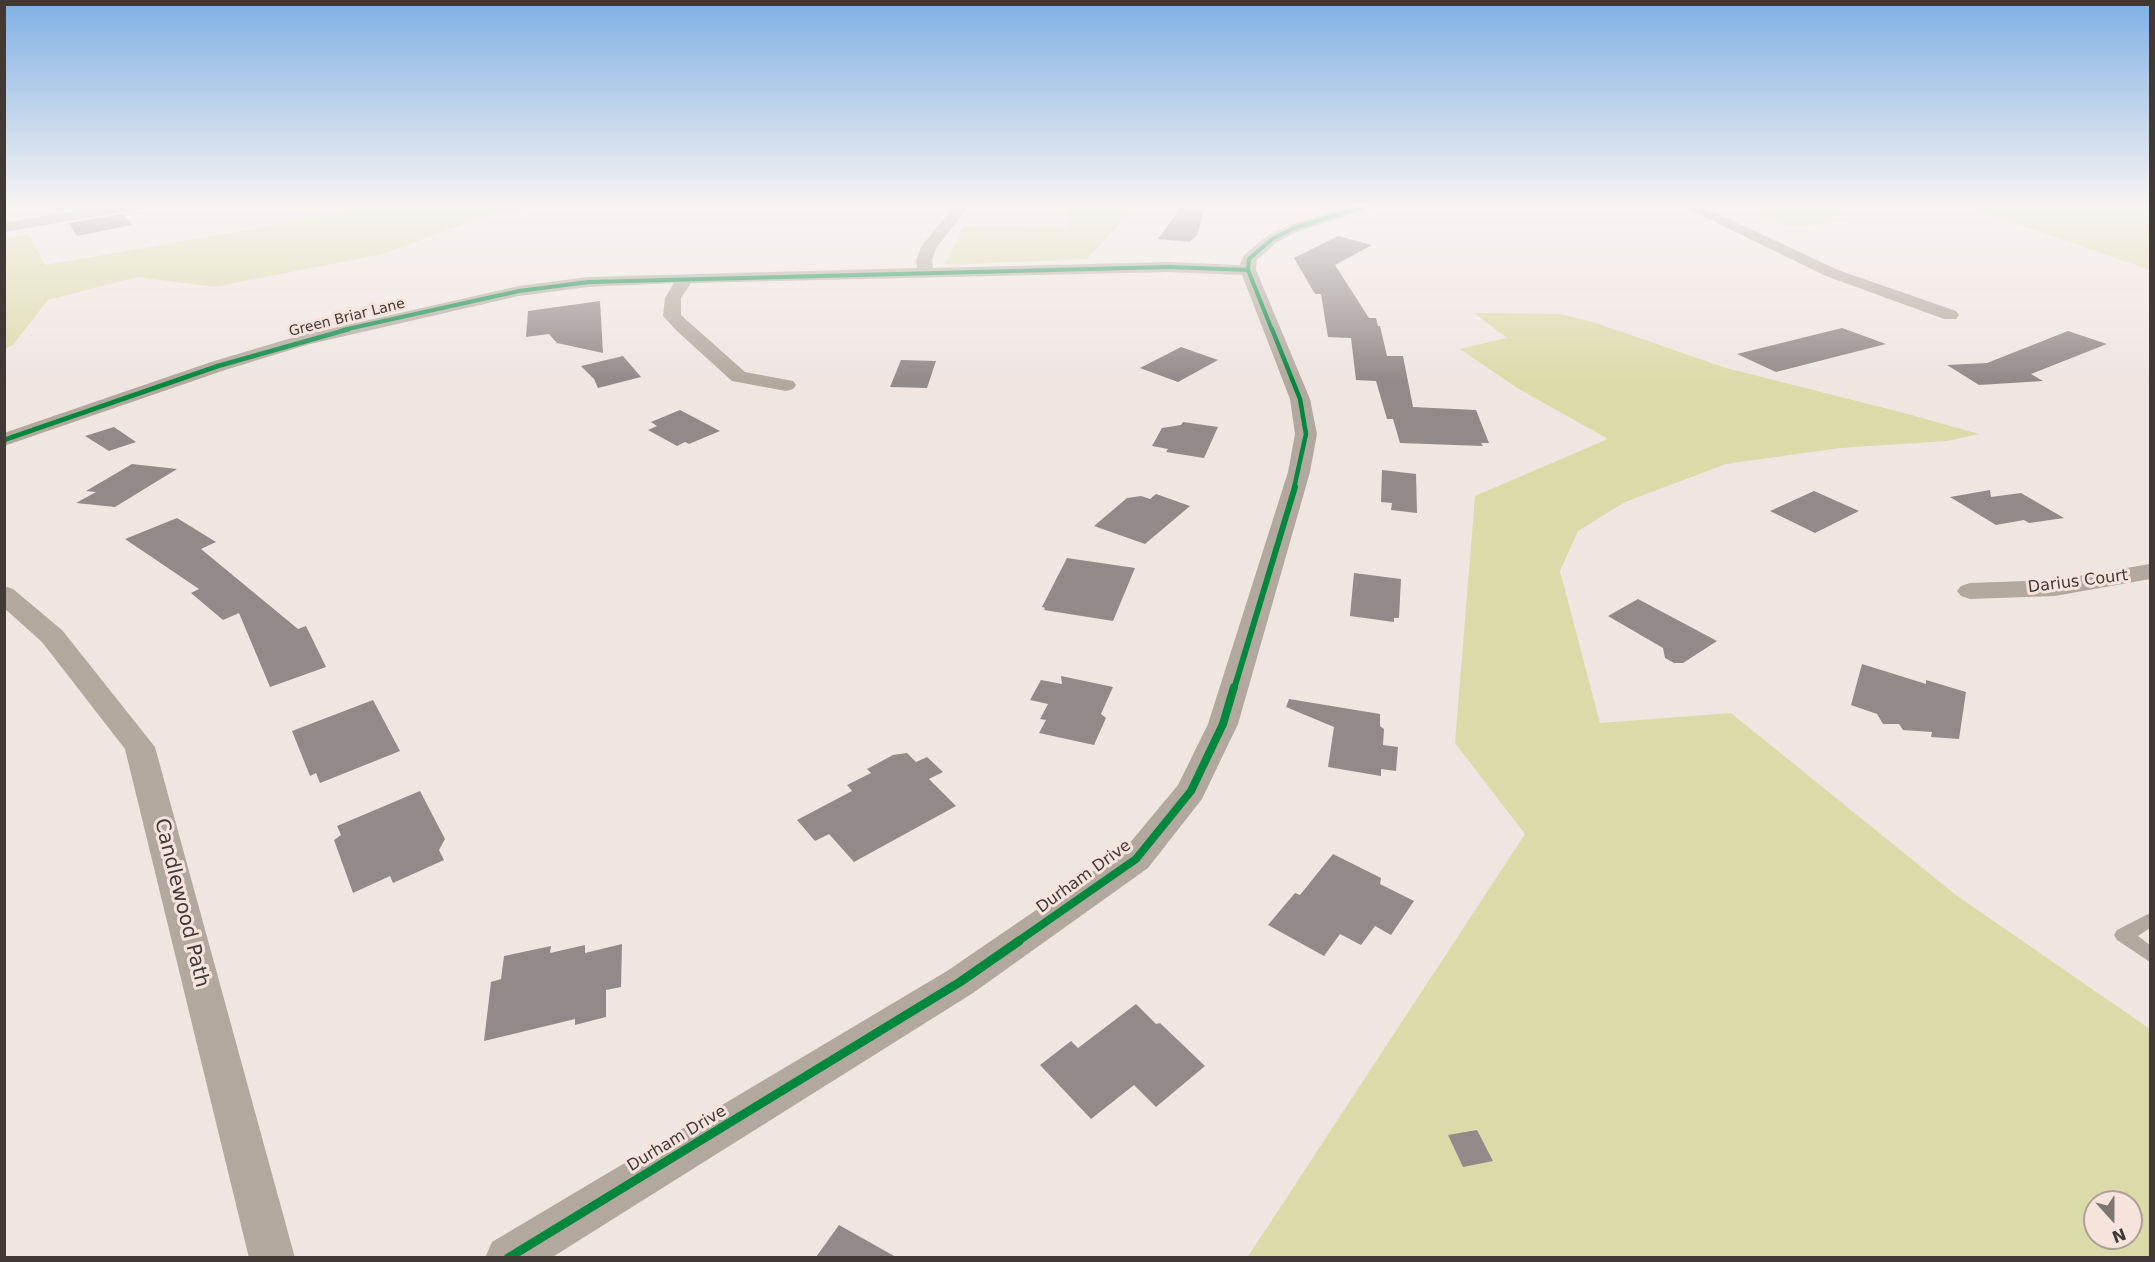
<!DOCTYPE html>
<style>
body{margin:0}
#map{position:relative;width:2155px;height:1262px;overflow:hidden;background:#efe6e2;font-family:"DejaVu Sans",sans-serif}
canvas{display:block}
.frame{position:absolute;inset:0;border:6px solid #403936;pointer-events:none}
.north{position:absolute;left:2083px;top:1190px;width:60px;height:60px;box-sizing:border-box;background:#f5e3dc;border:2px solid #ad9f9a;border-radius:50%;rotate:159deg;font-size:16px;font-weight:700;line-height:24px;text-align:center;color:#403936}
.north::after{content:'';display:block;margin:auto;width:21px;height:27px;background:#7d7672;clip-path:polygon(50% 0,100% 100%,50% 72%,0 100%)}
</style>
<div id="map">
<canvas width="2155" height="1262"></canvas>
<div class="frame"></div>
<div class="north">N</div>
</div>
<script>
const context = document.querySelector('canvas').getContext('2d');
context.lineJoin = 'round';
function fillPath(path, color) { context.fillStyle = color; context.fill(path, 'evenodd'); }
const poly = rows => new Path2D(rows.map(r => 'M' + r).join(''));
function stroke(path, color, width, dash) { context.strokeStyle = color; context.lineWidth = width; context.lineCap = dash ? 'butt' : 'round'; context.setLineDash(dash || []); context.stroke(path); }
function drawText(font, color, halo, rows, align = 'center') {
  context.font = font + ' "DejaVu Sans",sans-serif'; context.lineWidth = 6; context.setLineDash([]); context.textBaseline = 'middle'; context.strokeStyle = halo; context.fillStyle = color; for (const [text, x, y, turn = 0] of rows) {
    context.save(); context.translate(x, y); context.rotate((+turn || 0) * Math.PI / 180); context.textAlign = isNaN(turn) ? turn : align; if (halo) context.strokeText(text, 0, 0); context.fillText(text, 0, 0); context.restore();
  }
}
const green = poly([
 [397,204,552,204,488,215,383,254,215,287,137,277,48,300,12,346,5,348,5,238,29,234,45,265],
 [983,204,1117,204,1131,212,1087,259,944,265,964,226,1067,228,1069,208,981,207],
 [1959,204,2150,204,2150,270],
 [1822,208,1854,220,1789,228,1758,215],
 [1474,313,1560,314,1593,322,1726,368,1908,414,1979,434,1947,441,1840,448,1726,464,1625,502,1578,531,1560,571,1600,723,1731,713,1956,895,2150,1029,2150,1257,1247,1258,1525,834,1455,743,1475,496,1608,439,1517,388,1460,349,1507,338],
 [2095,1202,2131,1202,2131,1238,2095,1238]
]);
const building = poly([
 [54,204,101,204,59,211],
 [1183,204,1206,204,1197,235,1190,242,1158,239],
 [123,214,132,225,77,236,68,223],
 [1338,236,1372,245,1335,265,1369,318,1376,318,1378,326,1380,326,1387,356,1403,356,1413,407,1476,410,1489,443,1481,443,1483,446,1400,443,1393,419,1387,419,1376,381,1356,380,1351,338,1328,337,1321,294,1315,294,1294,258],
 [600,301,603,353,557,343,549,334,526,337,528,311],
 [1842,328,1886,344,1776,372,1737,354],
 [2068,331,2107,344,2031,374,2043,381,1979,385,1947,365,1987,363],
 [1181,347,1218,360,1178,382,1140,368],
 [623,356,641,377,598,388,594,379,581,366],
 [901,360,936,361,927,388,890,387],
 [680,410,720,431,689,444,685,442,677,446,648,430,657,426,651,422],
 [1183,422,1218,427,1204,458,1166,452,1168,449,1152,446,1162,428,1181,425],
 [114,427,136,442,109,451,85,436],
 [132,464,177,469,115,507,76,503,96,492,86,491],
 [1382,470,1416,474,1417,513,1391,510,1392,503,1381,502],
 [1990,490,1991,497,2021,493,2064,518,2029,523,2024,520,1996,525,1950,497],
 [1814,491,1859,511,1815,533,1770,511],
 [1156,494,1190,506,1145,544,1094,526,1127,498,1141,496,1150,499],
 [177,518,216,542,201,549,298,629,306,626,326,667,270,687,239,613,223,620,191,593,199,589,125,539],
 [1067,558,1135,568,1113,621,1044,610,1045,608,1042,607],
 [1354,573,1401,579,1399,618,1394,618,1394,622,1350,616],
 [1638,599,1717,641,1683,663,1674,663,1665,658,1663,648,1608,616],
 [1862,664,1926,684,1926,680,1966,692,1959,739,1931,737,1932,732,1903,730,1899,724,1883,724,1877,714,1851,705],
 [1061,676,1113,687,1101,714,1106,718,1094,745,1039,733,1046,720,1040,719,1048,704,1030,700,1041,680,1062,684],
 [1289,699,1380,714,1380,726,1384,729,1383,745,1398,747,1396,771,1381,769,1381,776,1328,767,1334,727,1286,707],
 [373,700,400,751,320,783,316,773,310,776,292,731],
 [907,753,916,762,927,757,943,772,929,779,956,806,854,862,829,834,815,841,797,820,852,791,847,785,871,773,867,769,893,755],
 [420,791,445,839,439,850,444,860,393,883,390,876,353,893,334,840,341,835,337,826],
 [1333,854,1381,878,1380,884,1414,901,1391,935,1375,926,1361,945,1340,934,1324,956,1268,925,1295,893,1300,895],
 [622,944,621,987,606,990,606,1017,575,1025,575,1019,484,1041,491,982,501,979,504,956,551,946,550,953,585,945,585,953],
 [1136,1004,1156,1024,1160,1023,1205,1066,1156,1107,1134,1085,1091,1119,1040,1065,1071,1041,1078,1048],
 [1477,1130,1493,1161,1463,1167,1448,1135],
 [839,1225,896,1257,816,1257]
]);
const service = poly([
 [2150,913,2150,928,2138,936,2150,945,2150,962,2117,940,2114,935,2117,930,2150,913]
]);
const minor = poly([
 [117,204,152,204,145,208,4,232,4,223,117,204],
 [956,204,971,204,936,248,932,261,933,268,1168,262,1240,265,1243,256,1267,236,1287,226,1354,204,1377,204,1375,207,1297,232,1277,242,1257,260,1256,270,1310,399,1317,434,1310,472,1238,724,1202,799,1148,868,973,993,551,1258,485,1258,492,1242,947,971,1124,850,1178,785,1208,724,1288,472,1295,434,1290,399,1242,275,1168,272,691,283,681,298,681,315,745,372,793,381,796,385,793,389,786,391,732,381,678,332,663,316,665,298,674,283,588,287,519,296,310,344,225,370,4,446,4,433,211,362,298,336,519,286,588,277,917,268,916,261,921,247,956,204],
 [1678,204,1697,204,1838,270,1956,311,1959,315,1956,319,1944,319,1826,276,1678,204],
 [2150,564,2150,579,2055,596,1970,599,1961,596,1957,591,1961,586,1970,583,2055,580,2150,564],
 [4,586,13,589,62,630,155,747,295,1258,249,1258,125,749,42,642,4,608,4,586]
]);
const cyclewayFar4 = poly([
 [343,330,519,291,588,282,1168,267,1248,270],
 [1272,330,1248,270,1249,259,1272,239,1292,229,1370,204]
]);
const cyclewayFar3 = poly([
 [1272,329,1300,399,1306,434,1294,488],
 [4,440,218,366,349,329]
]);
const cyclewayFar2 = poly([
 [1234,689,1295,487]
]);
const cyclewayFar1 = poly([
 [1017,942,1136,859,1191,791,1223,724,1234,687]
]);
const cycleway = poly([
 [508,1258,960,982,1019,941]
]);
const farStreetnames = [
 ["Green Briar Lane",347,318,-14]
];
const streetNames = [
 ["Darius Court",2078,582,-7],
 ["Durham Drive",1084,877,-36],
 ["Durham Drive",677,1139,-31]
];
const nearStreetnames = [
 ["Candlewood Path",181,903,76]
];
fillPath(green, '#dbdbaa');
fillPath(building, '#928a88');
fillPath(service, '#b2a89e');
fillPath(minor, '#b2a89e');
stroke(cyclewayFar4, '#00873e', 4);
stroke(cyclewayFar3, '#00873e', 4.5);
stroke(cyclewayFar2, '#00873e', 6);
stroke(cyclewayFar1, '#00873e', 8);
stroke(cycleway, '#00873e', 9);
const sky = context.createLinearGradient(0, 0, 0, 381);
sky.addColorStop(0, '#7fb0e4');
sky.addColorStop(0.54, '#f8f4f2');
sky.addColorStop(1, '#f8f4f200');
context.fillStyle = sky;
context.fillRect(0, 0, 2155, 381);
drawText('14px', '#403936', '#f5e3dc', farStreetnames);
drawText('16px', '#403936', '#f5e3dc', streetNames);
drawText('20px', '#403936', '#f5e3dc', nearStreetnames);
</script>
